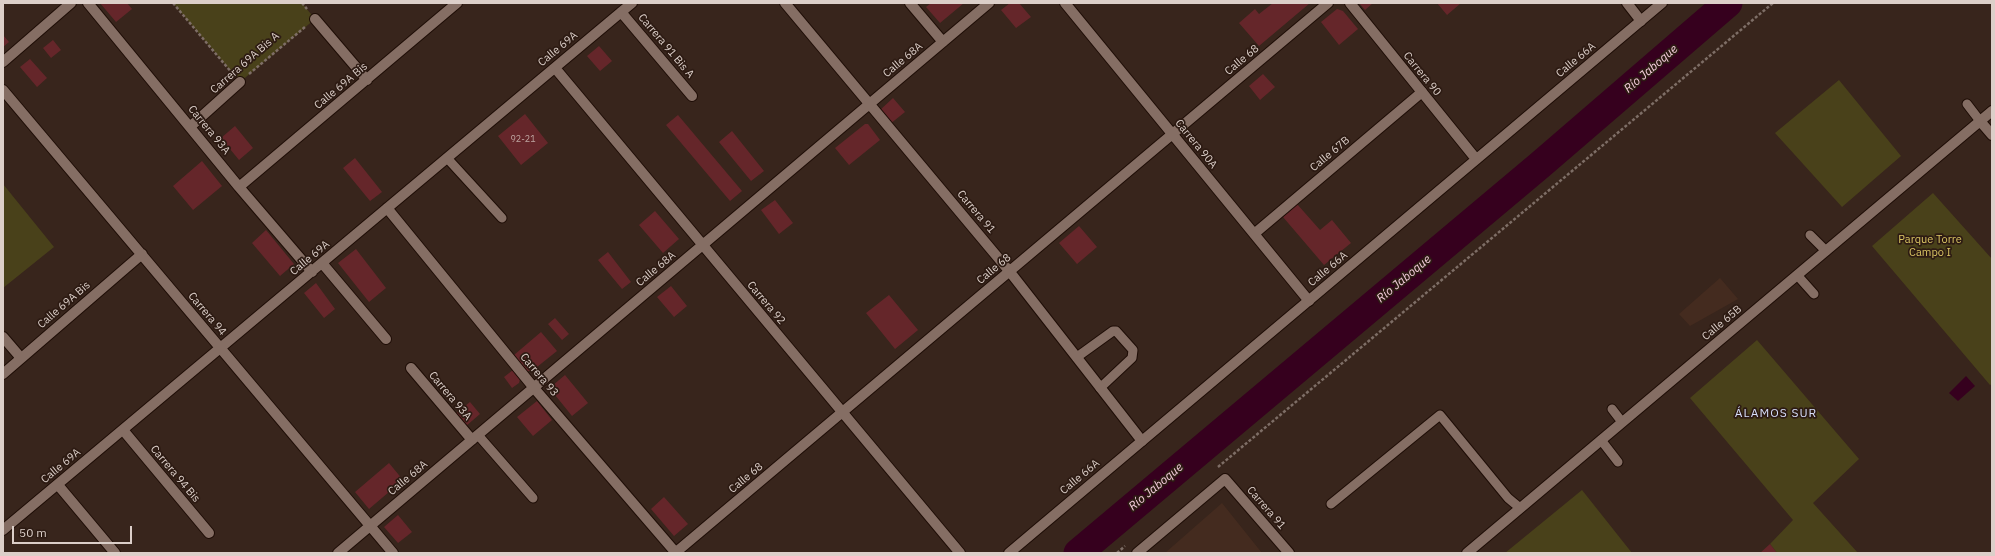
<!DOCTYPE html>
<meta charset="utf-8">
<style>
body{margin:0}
#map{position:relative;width:1995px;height:556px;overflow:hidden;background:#38251c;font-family:"IBM Plex Sans",sans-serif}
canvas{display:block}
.frame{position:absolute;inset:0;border:4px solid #dccfc9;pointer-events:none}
.scale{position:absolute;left:12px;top:526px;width:120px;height:18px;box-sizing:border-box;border:2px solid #dccfc9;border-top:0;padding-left:5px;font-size:12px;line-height:14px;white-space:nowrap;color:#dccfc9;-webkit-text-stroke:3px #2d1b13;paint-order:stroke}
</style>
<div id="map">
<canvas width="1995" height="556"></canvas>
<div class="frame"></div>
<div class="scale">50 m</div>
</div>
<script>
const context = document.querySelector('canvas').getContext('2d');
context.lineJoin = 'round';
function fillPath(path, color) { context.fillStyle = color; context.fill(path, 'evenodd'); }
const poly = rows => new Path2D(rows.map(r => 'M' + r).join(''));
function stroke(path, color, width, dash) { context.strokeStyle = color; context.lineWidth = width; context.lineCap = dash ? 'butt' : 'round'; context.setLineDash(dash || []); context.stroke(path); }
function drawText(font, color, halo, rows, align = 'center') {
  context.font = font + ' "IBM Plex Sans",sans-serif'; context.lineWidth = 3.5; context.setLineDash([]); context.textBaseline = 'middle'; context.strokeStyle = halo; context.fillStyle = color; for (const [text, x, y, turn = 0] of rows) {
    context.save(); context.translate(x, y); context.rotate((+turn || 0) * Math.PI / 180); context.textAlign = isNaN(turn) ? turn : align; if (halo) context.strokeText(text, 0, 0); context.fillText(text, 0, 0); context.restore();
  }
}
const built = poly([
 [1720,278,1738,299,1690,326,1679,314],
 [1222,503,1262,553,1165,553]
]);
const green = poly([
 [173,3,302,3,315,19,240,82],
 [1839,80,1901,156,1842,207,1775,133],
 [3,184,54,247,3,288],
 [1933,193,1992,259,1992,384,1990,385,1872,246],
 [1757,340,1859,459,1813,503,1858,553,1777,553,1770,544,1793,520,1690,398],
 [1582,490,1632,553,1505,553]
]);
const water = poly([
 [1966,376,1975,386,1958,401,1949,393]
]);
const river = poly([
 [1078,553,1540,165,1728,3]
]);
const building = poly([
 [100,3,127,3,132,9,116,22],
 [931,3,964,3,940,23,926,7],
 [1010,3,1019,3,1031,17,1016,28,1001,10],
 [1273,3,1310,3,1259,46,1239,23,1255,9,1259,14],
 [1359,3,1373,3,1365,10],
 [1437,3,1461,3,1447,15],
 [1337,9,1343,11,1358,29,1339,45,1321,22],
 [3,35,9,42,3,47],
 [53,40,61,50,51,58,43,48],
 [599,46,612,61,600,71,587,56],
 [30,59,47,78,37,87,20,67],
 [1263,74,1275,87,1260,100,1249,86],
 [893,98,905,112,890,124,879,111],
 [525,114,548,143,521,165,498,136],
 [678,115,742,191,730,201,666,125],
 [865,124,868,124,880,140,849,165,835,148],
 [235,126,253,148,239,160,221,138],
 [732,131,764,171,751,181,719,142],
 [355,158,382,192,370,201,343,168],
 [202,161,222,186,193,210,173,186],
 [775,200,793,223,779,234,761,210],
 [1297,204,1320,230,1332,220,1351,243,1324,265,1283,217],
 [655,211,679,239,663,253,639,225],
 [1079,226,1097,247,1077,264,1059,243],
 [266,230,294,264,280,276,252,243],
 [356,249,386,288,369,302,338,263],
 [608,252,631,282,622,289,598,260],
 [316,283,335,309,324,318,304,293],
 [671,286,687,306,674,317,657,297],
 [889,295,918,330,895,349,866,313],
 [555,318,569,334,562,340,548,324],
 [541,332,557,351,532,371,527,371,514,355],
 [513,370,520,379,519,383,512,388,504,377],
 [565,375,588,403,572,416,551,390,552,386],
 [537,401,552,420,533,436,517,417],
 [470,402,480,414,466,426,455,414],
 [389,463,403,480,369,509,355,492],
 [664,497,688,524,674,536,651,509],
 [398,515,412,532,398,543,384,527],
 [1770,544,1777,553,1760,553]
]);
const path = poly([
 [173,3,232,73],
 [302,3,307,9],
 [249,74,305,27],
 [1218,467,1773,3],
 [1117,553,1125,546]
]);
const service = poly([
 [1967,104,1980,121],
 [447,158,502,218],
 [1810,235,1826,251],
 [1797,275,1814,294],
 [1077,357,1113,331,1116,331,1133,350,1132,358,1100,388],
 [1612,409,1622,422],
 [478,435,533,498],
 [1601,440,1618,462],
 [1331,504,1440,415,1508,498,1520,508]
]);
const minor = poly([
 [88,3,239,187,312,272],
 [785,3,1010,272,1142,441],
 [910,3,943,42],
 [1065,3,1309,301],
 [1627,3,1641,21],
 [621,12,692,96],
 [315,19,367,80],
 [3,62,71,3],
 [555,68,960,553],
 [3,90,393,553],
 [1980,121,1992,135],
 [191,126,240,82],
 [239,187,457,3],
 [387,208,534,388,676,553],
 [1254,234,1422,92],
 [322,263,386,339],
 [3,337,21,358],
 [411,368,472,440],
 [3,374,142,254],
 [123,430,209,533],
 [58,485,115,553],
 [3,530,632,3],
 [338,553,989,3],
 [675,553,1328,3],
 [1137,553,1225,479,1289,553],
 [1467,553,1992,111]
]);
const tertiary = poly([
 [1350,3,1476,159],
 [1009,553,1662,3]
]);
const numberNames = [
 ["92-21",523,139]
];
const streetNames = [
 ["Carrera 91 Bis A",666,46,50],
 ["Calle 69A",558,49,-40],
 ["Calle 68A",903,60,-40],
 ["Calle 68",1242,60,-40],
 ["Calle 66A",1576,60,-40],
 ["Carrera 69A Bis A",245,63,-41],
 ["Carrera 90",1422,74,51],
 ["Calle 69A Bis",341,86,-40],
 ["Carrera 93A",209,130,51],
 ["Carrera 90A",1196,144,51],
 ["Calle 67B",1330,154,-40],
 ["Carrera 91",976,212,50],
 ["Calle 69A",310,258,-40],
 ["Calle 68A",656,269,-40],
 ["Calle 68",994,269,-40],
 ["Calle 66A",1328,269,-40],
 ["Carrera 92",766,303,50],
 ["Calle 69A Bis",64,305,-41],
 ["Carrera 94",207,314,50],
 ["Calle 65B",1722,323,-40],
 ["Carrera 93",539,375,50],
 ["Carrera 93A",450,396,50],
 ["Calle 69A",61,466,-40],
 ["Carrera 94 Bis",175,474,50],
 ["Calle 66A",1080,477,-40],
 ["Calle 68A",408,478,-40],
 ["Calle 68",746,478,-40],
 ["Carrera 91",1266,508,49]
];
const parkNames = [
 ["Parque Torre",1930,240],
 ["Campo I",1930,253]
];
const waterNames = [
 ["Río Jaboque",1651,69,-41],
 ["Río Jaboque",1404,279,-40],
 ["Río Jaboque",1156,487,-40]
];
const neighbourhoodNames = [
 ["ÁLAMOS SUR",1776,414]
];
fillPath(built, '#442b1f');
fillPath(green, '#49411a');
fillPath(water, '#36001e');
stroke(river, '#36001e', 29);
fillPath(building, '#65262a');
stroke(service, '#1e0d06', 11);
stroke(minor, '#1e0d06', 12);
stroke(tertiary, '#1e0d06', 12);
stroke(path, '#7e6e66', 2.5, [3, 2]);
stroke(service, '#856e64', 9);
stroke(minor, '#856e64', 10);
stroke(tertiary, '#856e64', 10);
drawText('9px', '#bea5a1', null, numberNames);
drawText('11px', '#dccfc9', '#2d1b13', streetNames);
drawText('11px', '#dbc664', '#2d1b13', parkNames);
drawText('italic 12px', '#f5cedd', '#2d1b13', waterNames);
context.letterSpacing = '1px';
drawText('12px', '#d7defb', '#2d1b13', neighbourhoodNames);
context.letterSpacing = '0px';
</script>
